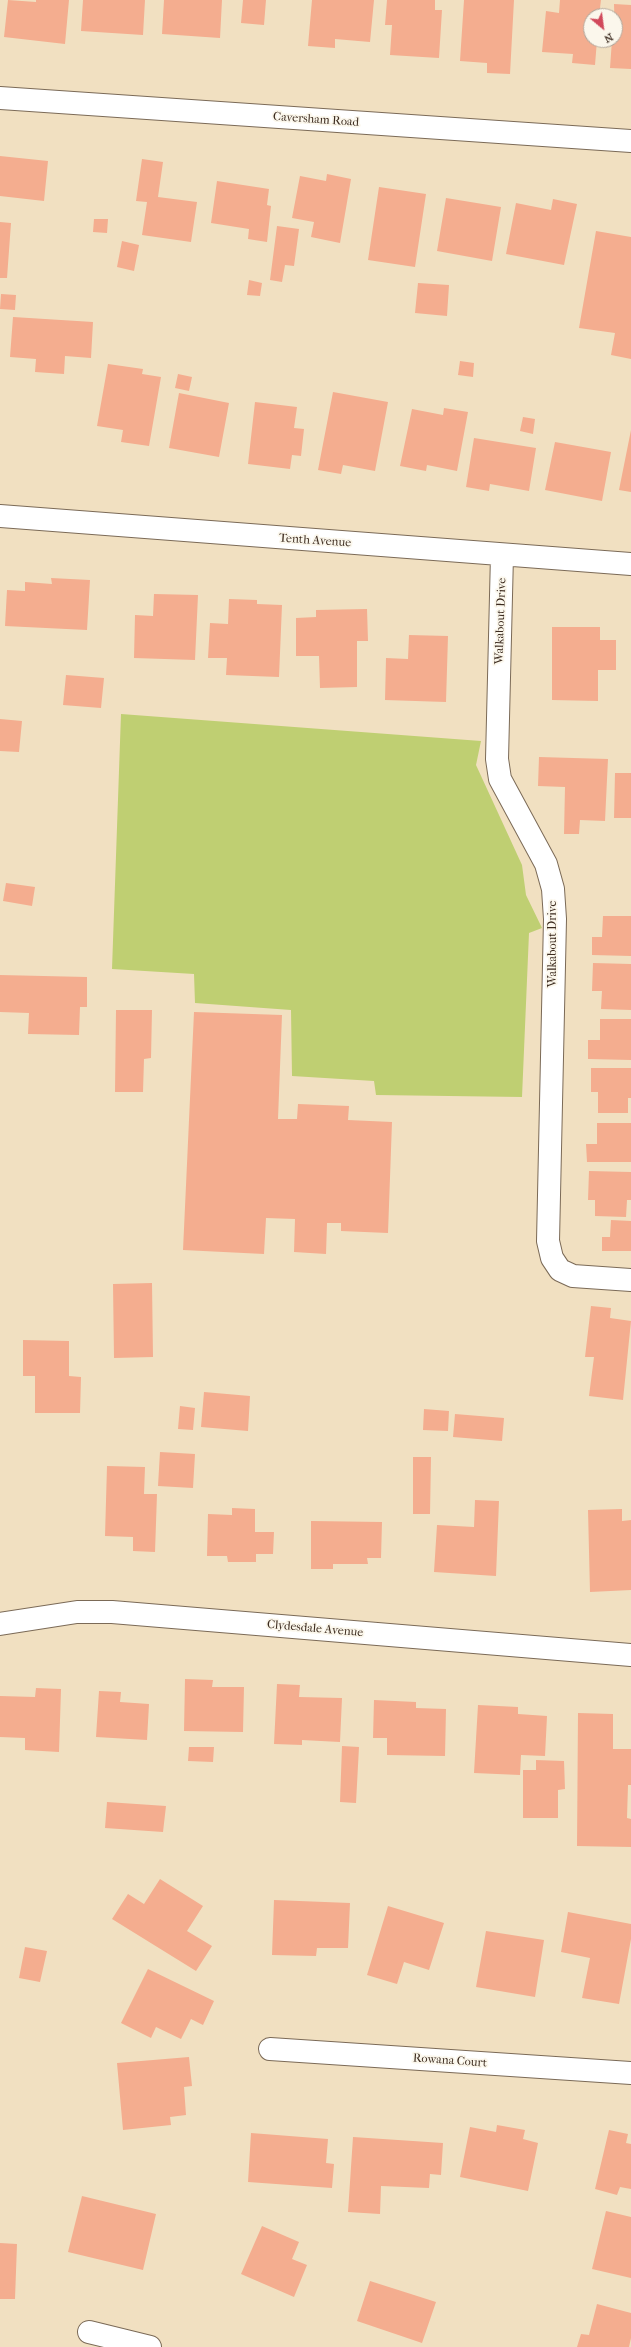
<!DOCTYPE html>
<style>
body{margin:0}
#map{position:relative;width:631px;height:2347px;overflow:hidden;background:#f1e0c1;font-family:"IM FELL French Canon",serif}
canvas{display:block}
.north{position:absolute;left:583px;top:8px;width:40px;height:40px;box-sizing:border-box;background:#fbf7ec;border:1px solid #aea59a;border-radius:50%;rotate:151deg;font-size:11px;font-weight:700;line-height:16px;text-align:center;color:#3b2a1e}
.north::after{content:'';display:block;margin:auto;width:14px;height:18px;background:#d1495b;clip-path:polygon(50% 0,100% 100%,50% 72%,0 100%)}
</style>
<div id="map">
<canvas width="631" height="2347"></canvas>
<div class="north">N</div>
</div>
<script>
const context = document.querySelector('canvas').getContext('2d');
context.lineJoin = 'round';
function fillPath(path, color) { context.fillStyle = color; context.fill(path, 'evenodd'); }
const poly = rows => new Path2D(rows.map(r => 'M' + r).join(''));
function stroke(path, color, width, dash) { context.strokeStyle = color; context.lineWidth = width; context.lineCap = dash ? 'butt' : 'round'; context.setLineDash(dash || []); context.stroke(path); }
function drawText(font, color, halo, rows, align = 'center') {
  context.font = font + ' "IM FELL French Canon",serif'; context.lineWidth = 3.5; context.setLineDash([]); context.textBaseline = 'middle'; context.strokeStyle = halo; context.fillStyle = color; for (const [text, x, y, turn = 0] of rows) {
    context.save(); context.translate(x, y); context.rotate((+turn || 0) * Math.PI / 180); context.textAlign = isNaN(turn) ? turn : align; if (halo) context.strokeText(text, 0, 0); context.fillText(text, 0, 0); context.restore();
  }
}
const green = poly([
 [121,714,481,741,476,765,522,865,526,895,542,928,529,933,522,1097,376,1095,374,1081,292,1076,291,1010,195,1003,194,974,112,969]
]);
const building = poly([
 [8,0,36,2,36,0,69,0,65,44,4,37],
 [83,0,145,0,143,35,81,31],
 [164,0,222,0,220,38,162,34],
 [243,0,266,0,264,25,241,23],
 [312,0,374,0,370,42,335,39,335,48,308,46],
 [387,0,435,0,435,10,442,10,439,58,390,55,392,25,385,25],
 [464,0,514,0,510,74,487,73,487,63,460,61],
 [560,0,601,0,599,16,591,16,591,40,597,40,595,65,572,63,573,54,542,52,546,11,559,13],
 [614,4,631,5,631,69,610,68,612,40,615,40],
 [0,156,48,161,44,201,0,196],
 [142,159,163,162,158,197,197,202,191,242,142,235,147,202,136,201],
 [327,174,351,179,340,243,311,237,314,222,292,218,300,176,326,181],
 [217,181,269,189,267,205,271,206,267,242,248,239,249,229,211,223],
 [379,187,426,194,415,267,368,260],
 [446,198,501,207,492,261,437,251],
 [553,199,577,204,564,265,506,254,516,203,551,210],
 [94,219,108,219,107,233,93,232],
 [0,222,11,223,7,278,0,278],
 [277,226,299,229,294,266,285,265,282,282,270,280],
 [596,231,631,237,631,359,611,355,615,333,579,328],
 [122,241,139,245,134,271,117,267],
 [249,280,262,283,260,296,247,295],
 [418,283,449,285,447,316,415,313],
 [1,294,16,295,15,310,0,309],
 [13,317,93,322,91,358,65,356,64,374,35,372,36,359,10,357],
 [460,361,474,363,473,377,458,375],
 [108,364,143,369,142,374,161,377,149,446,121,442,123,430,97,426],
 [178,374,192,377,189,391,175,388],
 [333,392,388,402,375,471,343,465,341,474,318,470],
 [179,393,229,403,219,457,169,448],
 [255,402,297,407,294,428,304,429,301,456,292,455,290,469,248,464],
 [444,408,468,412,457,471,427,465,426,471,400,466,412,409,443,415],
 [523,417,535,419,533,434,520,431],
 [631,430,631,492,619,490],
 [474,438,536,448,529,491,490,484,489,491,466,487],
 [555,442,611,452,602,501,545,490],
 [51,578,90,580,87,630,5,626,7,590,25,591,25,582,52,584],
 [154,594,198,595,195,660,134,658,135,615,153,616],
 [229,599,257,600,257,604,282,605,279,677,226,675,227,658,208,658,210,623,228,624],
 [367,609,368,641,357,641,357,687,320,688,319,656,296,656,296,618,316,617,316,610],
 [552,627,600,627,600,640,616,640,616,670,598,670,598,701,552,700],
 [409,635,448,636,446,702,385,700,386,658,408,659],
 [66,675,104,678,101,708,63,705],
 [0,719,22,721,19,752,0,751],
 [539,757,608,759,605,821,580,820,579,834,564,834,565,787,538,786],
 [615,773,631,773,631,818,614,818],
 [6,883,35,887,32,906,3,901],
 [603,916,631,916,631,956,592,955,592,937,602,937],
 [593,963,631,964,631,1010,601,1009,602,991,592,991],
 [0,975,87,977,87,1007,80,1007,79,1035,28,1034,29,1013,0,1012],
 [116,1010,152,1010,151,1058,144,1059,143,1092,115,1092],
 [194,1012,282,1015,278,1119,297,1119,298,1104,349,1106,348,1120,392,1122,388,1233,341,1231,341,1223,327,1223,326,1254,294,1252,295,1219,266,1218,264,1254,183,1250],
 [600,1019,631,1019,631,1060,588,1059,588,1040,600,1040],
 [591,1068,631,1068,631,1098,628,1098,628,1113,598,1113,598,1092,591,1092],
 [597,1123,631,1123,631,1162,587,1162,586,1144,597,1144],
 [589,1171,631,1172,631,1200,627,1200,626,1217,595,1216,595,1200,588,1200],
 [611,1220,631,1221,631,1251,602,1251,602,1237,610,1237],
 [152,1283,153,1357,114,1358,113,1284],
 [591,1306,611,1308,610,1318,631,1321,623,1400,589,1396,594,1357,585,1357],
 [23,1340,69,1341,69,1376,81,1377,80,1413,35,1413,35,1376,23,1376],
 [204,1392,250,1396,248,1431,201,1427],
 [180,1406,195,1408,193,1430,178,1429],
 [424,1409,449,1411,448,1431,423,1430],
 [455,1414,504,1418,502,1441,453,1437],
 [160,1452,195,1454,193,1488,158,1486],
 [413,1457,431,1457,430,1514,413,1514],
 [107,1466,145,1467,144,1494,157,1494,155,1552,133,1551,133,1537,105,1536],
 [475,1500,499,1501,496,1576,434,1572,437,1525,474,1527],
 [232,1508,255,1509,255,1532,274,1532,273,1554,256,1554,256,1562,228,1562,227,1556,207,1556,208,1514,232,1515],
 [622,1509,622,1521,631,1520,631,1590,590,1592,588,1510],
 [311,1521,382,1522,381,1558,367,1558,368,1564,333,1564,333,1569,311,1569],
 [185,1679,213,1680,212,1687,244,1687,243,1732,184,1731],
 [277,1684,300,1685,299,1697,342,1698,340,1742,302,1740,302,1745,274,1744],
 [36,1688,61,1689,59,1752,25,1750,25,1738,0,1737,0,1696,35,1697],
 [99,1691,121,1692,120,1702,149,1704,147,1740,96,1737],
 [374,1700,416,1702,416,1708,446,1709,445,1756,387,1755,387,1738,373,1738],
 [478,1705,518,1707,518,1714,547,1716,545,1756,521,1755,520,1775,474,1773],
 [578,1713,613,1714,613,1749,631,1749,631,1785,628,1785,627,1818,631,1819,631,1847,577,1846],
 [342,1746,359,1747,356,1803,340,1802],
 [189,1747,214,1747,213,1762,188,1761],
 [536,1760,564,1761,565,1789,558,1790,558,1818,523,1818,523,1770,536,1770],
 [107,1802,166,1806,163,1832,105,1828],
 [160,1879,203,1906,187,1931,212,1946,196,1971,112,1919,128,1894,144,1904],
 [274,1900,350,1903,348,1948,317,1948,316,1956,272,1955],
 [388,1906,444,1923,429,1970,404,1962,397,1984,367,1975],
 [568,1912,631,1924,631,1939,619,2004,582,1998,590,1958,561,1952],
 [486,1931,544,1940,535,1997,476,1987],
 [25,1947,47,1951,40,1982,19,1978],
 [148,1969,214,2001,203,2025,191,2019,181,2039,156,2027,151,2038,121,2023],
 [189,2057,192,2086,184,2087,186,2115,170,2117,171,2125,123,2130,117,2063],
 [497,2125,525,2130,523,2139,538,2143,528,2191,460,2177,470,2127,496,2132],
 [609,2130,628,2134,626,2143,631,2144,631,2189,620,2187,617,2195,595,2189],
 [251,2133,328,2139,326,2163,334,2164,332,2188,248,2182],
 [353,2137,443,2143,441,2175,430,2174,429,2188,381,2186,380,2214,348,2212],
 [82,2196,156,2214,143,2270,68,2252],
 [606,2211,631,2217,631,2278,592,2269],
 [262,2226,299,2242,292,2259,307,2265,294,2297,241,2274],
 [0,2243,17,2244,15,2299,0,2299],
 [370,2281,436,2302,422,2343,357,2321],
 [597,2304,631,2313,631,2338,629,2347,577,2347,581,2334,589,2335]
]);
const minor = poly([
 [0,98,631,141],
 [0,516,631,564],
 [502,555,497,759,500,779,546,864,553,889,555,919,548,1241,552,1258,560,1270,573,1276,631,1280],
 [0,1624,77,1612,112,1612,631,1655],
 [270,2049,631,2073],
 [89,2332,150,2347]
]);
const streetNames = [
 ["Caversham Road",316,120,4],
 ["Tenth Avenue",315,541,4],
 ["Walkabout Drive",501,621,-88],
 ["Walkabout Drive",553,944,-90],
 ["Clydesdale Avenue",315,1629,5],
 ["Rowana Court",450,2061,4]
];
fillPath(green, '#bfcf72');
fillPath(building, '#f4ad8f');
stroke(minor, '#7b6a57', 24);
stroke(minor, '#fff', 22);
drawText('12px', '#3b2a1e', '#fbf7ec', streetNames);
</script>
